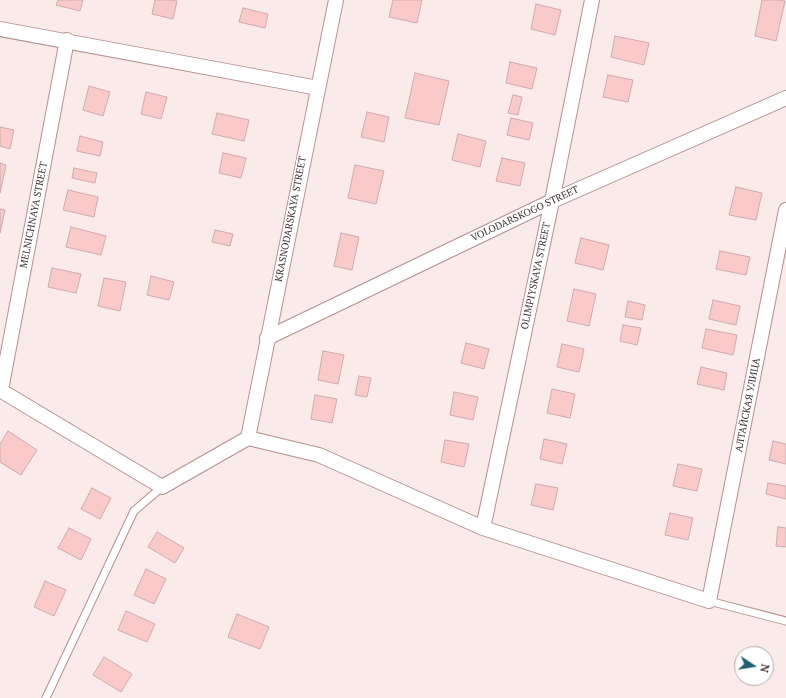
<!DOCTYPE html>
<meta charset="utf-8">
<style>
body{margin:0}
#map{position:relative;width:786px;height:698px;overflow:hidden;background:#faeaea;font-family:"PT Serif",serif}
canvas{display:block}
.north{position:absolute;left:734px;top:646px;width:40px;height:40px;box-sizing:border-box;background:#fff;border:1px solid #b1acac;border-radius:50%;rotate:102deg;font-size:11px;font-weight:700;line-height:16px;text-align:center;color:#3d2f2f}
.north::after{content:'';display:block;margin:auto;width:14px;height:18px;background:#215e75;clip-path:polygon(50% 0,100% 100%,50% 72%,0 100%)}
</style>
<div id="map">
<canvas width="786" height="698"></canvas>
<div class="north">N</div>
</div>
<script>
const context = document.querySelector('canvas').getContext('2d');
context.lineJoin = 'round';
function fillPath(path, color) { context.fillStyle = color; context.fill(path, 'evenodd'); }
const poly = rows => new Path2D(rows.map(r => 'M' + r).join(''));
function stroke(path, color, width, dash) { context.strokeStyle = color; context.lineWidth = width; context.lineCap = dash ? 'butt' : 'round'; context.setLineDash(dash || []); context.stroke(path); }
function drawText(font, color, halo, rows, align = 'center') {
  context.font = font + ' "PT Serif",serif'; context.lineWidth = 3; context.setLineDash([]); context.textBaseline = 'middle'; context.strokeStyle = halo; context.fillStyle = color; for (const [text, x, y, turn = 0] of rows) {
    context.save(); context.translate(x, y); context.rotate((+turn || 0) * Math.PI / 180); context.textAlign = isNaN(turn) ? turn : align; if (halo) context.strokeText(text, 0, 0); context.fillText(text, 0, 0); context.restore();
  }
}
const building = poly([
 [58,0,83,0,80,11,56,5,58,0],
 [155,0,170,0,177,1,173,19,152,14,155,0],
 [393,0,422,0,417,23,389,17,393,0],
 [762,0,778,0,785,1,776,41,755,36,762,0],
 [536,4,561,10,555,35,531,29,536,4],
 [243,8,268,14,265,28,239,22,243,8],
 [615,36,649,43,644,65,611,57,615,36],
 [510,62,537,68,532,89,506,83,510,62],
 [415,73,449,81,439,125,405,118,415,73],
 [608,75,633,80,628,102,603,97,608,75],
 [89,86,110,92,103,116,83,110,89,86],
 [146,92,167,97,161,119,141,114,146,92],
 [513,95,522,97,518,115,508,113,513,95],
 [367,112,389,117,384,142,361,137,367,112],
 [217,113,249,120,244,141,212,134,217,113],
 [511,118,533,123,529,140,507,135,511,118],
 [0,127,14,130,10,149,0,146,0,127],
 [458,134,486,141,480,167,452,160,458,134],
 [80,136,103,142,100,156,77,151,80,136],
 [223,153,246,158,241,178,219,173,223,153],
 [502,158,525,163,520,186,496,181,502,158],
 [0,163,6,165,0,193,0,163],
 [355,165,384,171,376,204,348,198,355,165],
 [74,168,97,173,95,183,72,178,74,168],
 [736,187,762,193,756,220,729,215,736,187],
 [68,190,98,197,94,217,63,210,68,190],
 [0,209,5,210,0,233,0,209],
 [71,227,106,236,101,255,66,247,71,227],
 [215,230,233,234,230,246,212,242,215,230],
 [341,233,359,237,352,270,334,266,341,233],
 [581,238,609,245,603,270,575,263,581,238],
 [720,251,750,257,746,275,716,269,720,251],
 [52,268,81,274,76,293,48,287,52,268],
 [151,276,174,282,169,300,147,295,151,276],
 [104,278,126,282,120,311,98,306,104,278],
 [574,289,596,294,589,326,567,321,574,289],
 [713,300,740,306,736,325,709,319,713,300],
 [628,301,645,305,642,320,625,317,628,301],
 [623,325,641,328,637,345,620,341,623,325],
 [706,329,737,335,733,355,702,348,706,329],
 [466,343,489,349,484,369,461,363,466,343],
 [562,344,584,349,579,372,557,367,562,344],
 [323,351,344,355,338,384,318,380,323,351],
 [701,367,727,373,724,390,697,384,701,367],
 [359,376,371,378,367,397,355,395,359,376],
 [552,389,575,394,570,418,547,413,552,389],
 [454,392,478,397,473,420,450,415,454,392],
 [315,395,337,399,332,423,311,419,315,395],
 [8,431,37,450,21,475,0,462,0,444,8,431],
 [544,439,567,444,562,464,540,459,544,439],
 [445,440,469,444,464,467,441,462,445,440],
 [773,441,786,444,786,464,769,460,773,441],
 [678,464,702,469,697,491,673,486,678,464],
 [768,483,786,486,786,499,766,494,768,483],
 [536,484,558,488,553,510,531,505,536,484],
 [92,488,111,498,100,519,81,509,92,488],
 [670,513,693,518,688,540,665,535,670,513],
 [778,527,786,528,786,547,776,546,778,527],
 [69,528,91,539,81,560,58,548,69,528],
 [157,532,184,548,175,563,148,547,157,532],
 [146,569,166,579,154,604,134,595,146,569],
 [45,581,66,590,54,616,34,607,45,581],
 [126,611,155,624,147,642,118,630,126,611],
 [237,614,269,627,260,649,228,637,237,614],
 [104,657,132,674,121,692,93,675,104,657]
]);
const service = poly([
 [709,601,786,621],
 [46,698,134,511,162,487]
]);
const minor = poly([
 [0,29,318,88],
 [267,338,552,201,786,98],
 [0,390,162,487,248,438,319,455,483,528,709,601,786,210],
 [1,390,67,40],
 [248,438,336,0],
 [483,528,552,201,592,0]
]);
const streetNames = [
 ["VOLODARSKOGO STREET",525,214,-25],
 ["MELNICHNAYA STREET",34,215,-79],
 ["KRASNODARSKAYA STREET",291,219,-79],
 ["OLIMPIYSKAYA STREET",536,276,-78],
 ["АЛТАЙСКАЯ УЛИЦА",748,405,-79]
];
fillPath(building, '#facacb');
stroke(building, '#ceaaab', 1);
stroke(service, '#b29090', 9);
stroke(minor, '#b29090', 16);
stroke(service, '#fff', 7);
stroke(minor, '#fff', 14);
drawText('10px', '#3d2f2f', '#fff', streetNames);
</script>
